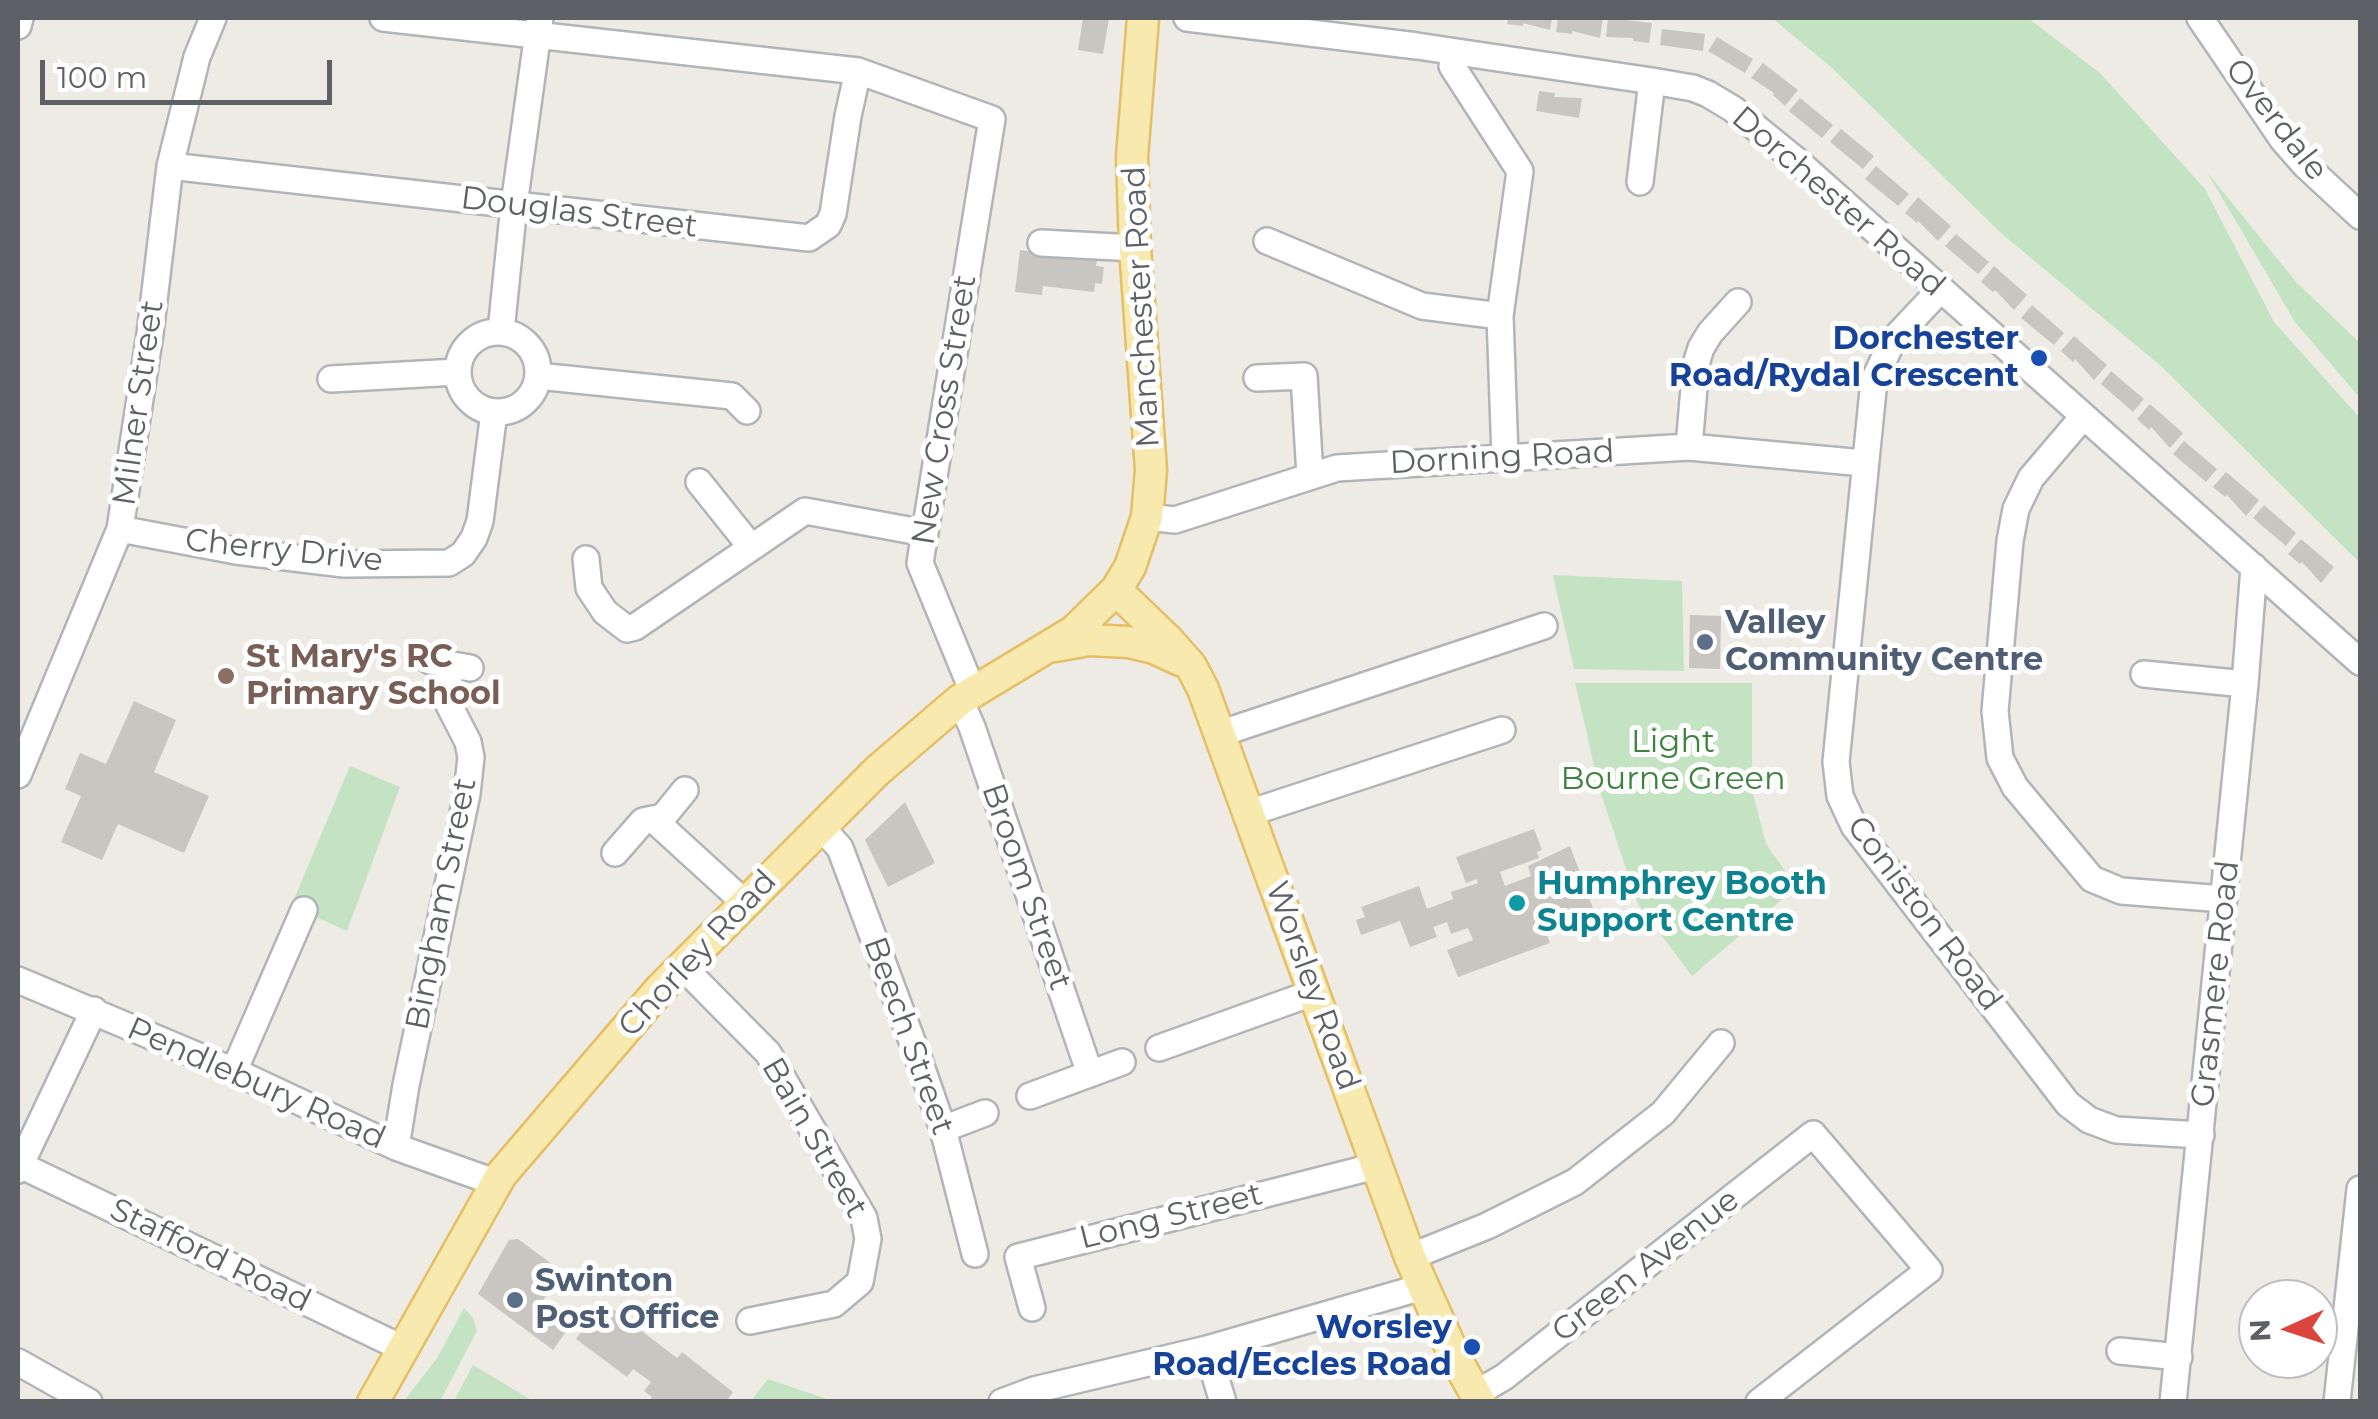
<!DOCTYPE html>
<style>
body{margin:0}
#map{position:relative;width:2378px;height:1419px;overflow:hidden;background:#eeebe5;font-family:Montserrat,sans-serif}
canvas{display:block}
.frame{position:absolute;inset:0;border:20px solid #5d6064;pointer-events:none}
.north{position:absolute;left:2238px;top:1279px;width:100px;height:100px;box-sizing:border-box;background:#fff;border:2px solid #bebfc1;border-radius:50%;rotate:267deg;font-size:28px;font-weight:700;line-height:40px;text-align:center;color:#5d6064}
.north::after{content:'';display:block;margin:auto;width:35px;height:45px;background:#db453e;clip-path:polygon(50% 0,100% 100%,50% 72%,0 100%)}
.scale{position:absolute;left:40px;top:60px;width:292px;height:45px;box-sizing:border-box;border:5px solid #5d6064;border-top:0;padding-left:12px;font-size:30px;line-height:35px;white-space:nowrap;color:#5d6064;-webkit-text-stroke:8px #fff;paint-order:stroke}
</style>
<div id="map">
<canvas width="2378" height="1419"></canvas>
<div class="frame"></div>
<div class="north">N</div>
<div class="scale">100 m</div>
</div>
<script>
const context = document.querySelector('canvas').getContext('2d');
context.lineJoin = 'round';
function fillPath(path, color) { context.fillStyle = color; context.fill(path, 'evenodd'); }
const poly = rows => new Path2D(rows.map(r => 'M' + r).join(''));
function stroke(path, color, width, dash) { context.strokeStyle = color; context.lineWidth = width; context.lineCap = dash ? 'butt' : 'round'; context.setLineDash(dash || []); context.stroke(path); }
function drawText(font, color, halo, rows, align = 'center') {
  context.font = font + ' Montserrat,sans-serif'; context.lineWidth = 10; context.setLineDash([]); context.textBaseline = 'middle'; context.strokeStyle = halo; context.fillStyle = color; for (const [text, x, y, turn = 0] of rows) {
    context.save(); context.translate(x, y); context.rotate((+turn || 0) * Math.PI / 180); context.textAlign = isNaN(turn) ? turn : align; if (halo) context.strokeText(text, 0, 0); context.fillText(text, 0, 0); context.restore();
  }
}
const green = poly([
 [1772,18,2028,18,2100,73,2205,189,2274,322,2360,418,2360,563,2161,366,2002,234,1831,67],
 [2207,172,2297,283,2360,343,2360,398,2295,322],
 [1553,575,1682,581,1684,671,1574,669],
 [1575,683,1752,683,1752,789,1766,844,1797,887,1692,976,1638,904,1600,791],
 [350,766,400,787,347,931,291,906],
 [464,1308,473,1318,477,1331,440,1401,404,1401,437,1358],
 [473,1365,533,1401,534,1401,454,1401],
 [768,1379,833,1401,751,1401]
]);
const building = poly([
 [1083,18,1109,18,1103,54,1078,50],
 [1508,18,1552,18,1550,30,1523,23,1523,26,1507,24],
 [1558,18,1603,18,1600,38,1572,31,1572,34,1556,32],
 [1608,18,1652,23,1649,43,1633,41,1633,38,1606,37],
 [1662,29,1705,34,1703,51,1660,45],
 [1717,37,1753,59,1745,73,1708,51],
 [1763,63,1798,90,1785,106,1773,95,1774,93,1751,78],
 [1539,91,1555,93,1554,97,1582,98,1579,118,1536,111],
 [1800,98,1833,125,1822,138,1789,111],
 [1841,129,1874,156,1863,169,1830,142],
 [1876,166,1909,194,1898,206,1865,179],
 [1918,197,1951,226,1938,241,1918,221,1917,223,1905,213],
 [1956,234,1989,262,1978,274,1945,246],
 [1020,250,1097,260,1096,266,1104,267,1102,284,1095,283,1094,292,1043,286,1042,295,1015,292],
 [1994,266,2027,295,2014,310,1995,290,1993,292,1981,282],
 [2032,305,2064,333,2054,345,2021,318],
 [2074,336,2107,365,2094,380,2075,359,2073,362,2061,351],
 [2111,371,2144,399,2133,412,2101,384],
 [2150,404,2183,433,2170,448,2151,427,2149,430,2137,419],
 [2184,441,2217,469,2206,482,2173,454],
 [2226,472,2259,500,2246,516,2227,495,2225,497,2213,487],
 [2264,505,2296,533,2286,546,2253,518],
 [2301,539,2334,567,2321,583,2302,562,2300,564,2288,554],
 [1690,615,1721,616,1720,669,1689,668],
 [134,701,176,720,154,772,209,796,184,853,118,824,102,860,61,842,81,796,65,789,80,753,106,764],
 [905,802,935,863,888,887,865,840],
 [1534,829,1542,850,1537,852,1539,858,1500,872,1505,886,1531,876,1528,866,1570,846,1596,916,1547,935,1550,943,1458,977,1447,950,1473,940,1468,928,1451,934,1447,922,1433,927,1437,937,1410,947,1400,921,1361,935,1356,920,1365,917,1361,907,1419,886,1427,909,1453,899,1451,892,1478,883,1477,879,1466,883,1456,857],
 [518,1239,564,1273,538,1306,568,1329,553,1350,478,1294,509,1240],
 [604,1302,677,1358,682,1352,733,1392,726,1402,649,1402,652,1397,644,1391,651,1382,633,1369,627,1377,576,1339]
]);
const minor = poly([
 [383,18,858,71,992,119,920,563,973,692],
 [1187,18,1417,46,1652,81,1693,88,1708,94,1733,109,1797,161,2360,662],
 [2200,18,2283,140,2305,165,2360,216],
 [18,26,20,18],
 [1454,52,1452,66,1520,171,1500,316,1505,457],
 [170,166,809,238,828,225,833,214,848,116,858,71],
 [1640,182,1652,81],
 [1267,241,1422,306,1500,316],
 [1041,243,1135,248],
 [1941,289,1893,340,1874,380,1836,762,1840,796,1854,826,2068,1104,2089,1120,2116,1130,2201,1135],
 [501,331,514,205,540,18],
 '458 372a40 40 0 1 1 80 0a40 40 0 1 1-80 0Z',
 [538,376,732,396,747,411],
 [1257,378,1304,376,1310,476],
 [331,379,457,372],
 [2082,418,2031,478,2016,509,2010,541,1995,711,2000,758,2015,787,2092,879,2121,891,2224,899],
 [1689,447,1696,364,1701,348,1710,333,1738,302],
 [699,482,751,547],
 [1147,517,1175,520,1337,468,1689,447,1864,463],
 [120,529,236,551,344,564,449,563,463,554,474,538,480,521,494,412],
 [586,559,589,588,605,612,627,629,635,627,805,511,925,533],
 [430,661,470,668],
 [2144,674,2245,684],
 [960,700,972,727,1090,1074],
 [1222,733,1544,626],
 [18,775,120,529,150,334,170,166,197,57,213,18],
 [1249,813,1502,730],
 [654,820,745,903],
 [821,827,840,848,918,1057,943,1129,975,1254],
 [615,853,643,821,663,817,685,790],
 [681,965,768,1053,864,1218,868,1239,860,1282,834,1304,750,1321],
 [18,980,234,1071,396,1147,497,1183],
 [1159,1048,1315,992],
 [234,1071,304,910],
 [1030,1096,1122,1062],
 [943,1129,985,1113],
 [396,1147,406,1085,467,794,471,757,468,742,449,705,447,689,451,665],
 [18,1164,402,1348],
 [18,1170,94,1010],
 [1410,1257,1487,1226,1575,1182,1663,1113,1721,1043],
 [1032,1308,1018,1257,1376,1166],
 [1207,1349,1223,1402],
 [2120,1351,2179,1357],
 [18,1362,89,1402],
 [1475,1394,1504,1377,1813,1134,1929,1270,1759,1402],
 [1002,1402,1034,1390,1207,1349,1422,1287],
 [2173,1402,2245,684,2254,567],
 [2337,1402,2360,1189]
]);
const major = poly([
 [1116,590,1168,640,1191,666,1203,689,1410,1257,1454,1355,1480,1402],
 [1055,646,1089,640,1128,642,1154,648,1180,660],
 [373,1402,501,1175,661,988,877,771,960,700,1074,631,1116,590,1130,567,1147,517,1151,470,1135,248,1132,157,1143,18]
]);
const markers = [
 [2039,358,10,"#1a4fb4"],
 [1705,642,10,"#5c6f8a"],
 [226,676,10,"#8d6e63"],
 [1517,903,10,"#0f9aa8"],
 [515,1300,10,"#5c6f8a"],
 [1472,1347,10,"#1a4fb4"]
];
const streetNames = [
 ["Overdale",2276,120,52],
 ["Dorchester Road",1838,202,41],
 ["Douglas Street",579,213,7],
 ["Manchester Road",1142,307,-93],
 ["Milner Street",139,403,-82],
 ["New Cross Street",945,410,-81],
 ["Dorning Road",1502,458,-3],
 ["Cherry Drive",284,551,6],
 ["Broom Street",1026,887,71],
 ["Bingham Street",442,904,-79],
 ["Coniston Road",1924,914,53],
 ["Chorley Road",698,954,-47],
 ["Grasmere Road",2216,984,-84],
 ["Worsley Road",1312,986,70],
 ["Beech Street",908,1036,70],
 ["Pendlebury Road",256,1084,24],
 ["Bain Street",814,1138,60],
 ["Long Street",1171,1217,-14],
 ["Stafford Road",210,1256,26],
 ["Green Avenue",1646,1266,-38]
];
const transitNames = [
 ["Dorchester",2019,340],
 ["Road/Rydal Crescent",2019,377],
 ["Worsley",1452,1329],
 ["Road/Eccles Road",1452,1366]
];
const serviceNames = [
 ["Valley",1725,624],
 ["Community Centre",1725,661],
 ["Swinton",535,1282],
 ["Post Office",535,1319]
];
const educationNames = [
 ["St Mary's RC",246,658],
 ["Primary School",246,695]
];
const parkNames = [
 ["Light",1673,743],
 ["Bourne Green",1673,780]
];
const cultureNames = [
 ["Humphrey Booth",1537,885],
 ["Support Centre",1537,922]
];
fillPath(green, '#c4e3c3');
fillPath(building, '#c9c6c2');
stroke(minor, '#b2b5b8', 30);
stroke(major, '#e5be66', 35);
stroke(minor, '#fff', 25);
stroke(major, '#f8eaaf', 30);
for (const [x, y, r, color] of markers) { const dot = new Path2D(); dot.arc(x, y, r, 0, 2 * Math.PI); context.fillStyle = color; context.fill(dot); stroke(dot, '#fff', 4); }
drawText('32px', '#5d6064', '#fff', streetNames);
drawText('bold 32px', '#164399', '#fff', transitNames, 'right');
drawText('bold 32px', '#4e5e75', '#fff', serviceNames, 'left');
drawText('bold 32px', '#785e54', '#fff', educationNames, 'left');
drawText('32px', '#3d833e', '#fff', parkNames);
drawText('bold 32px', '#0d838f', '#fff', cultureNames, 'left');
</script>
